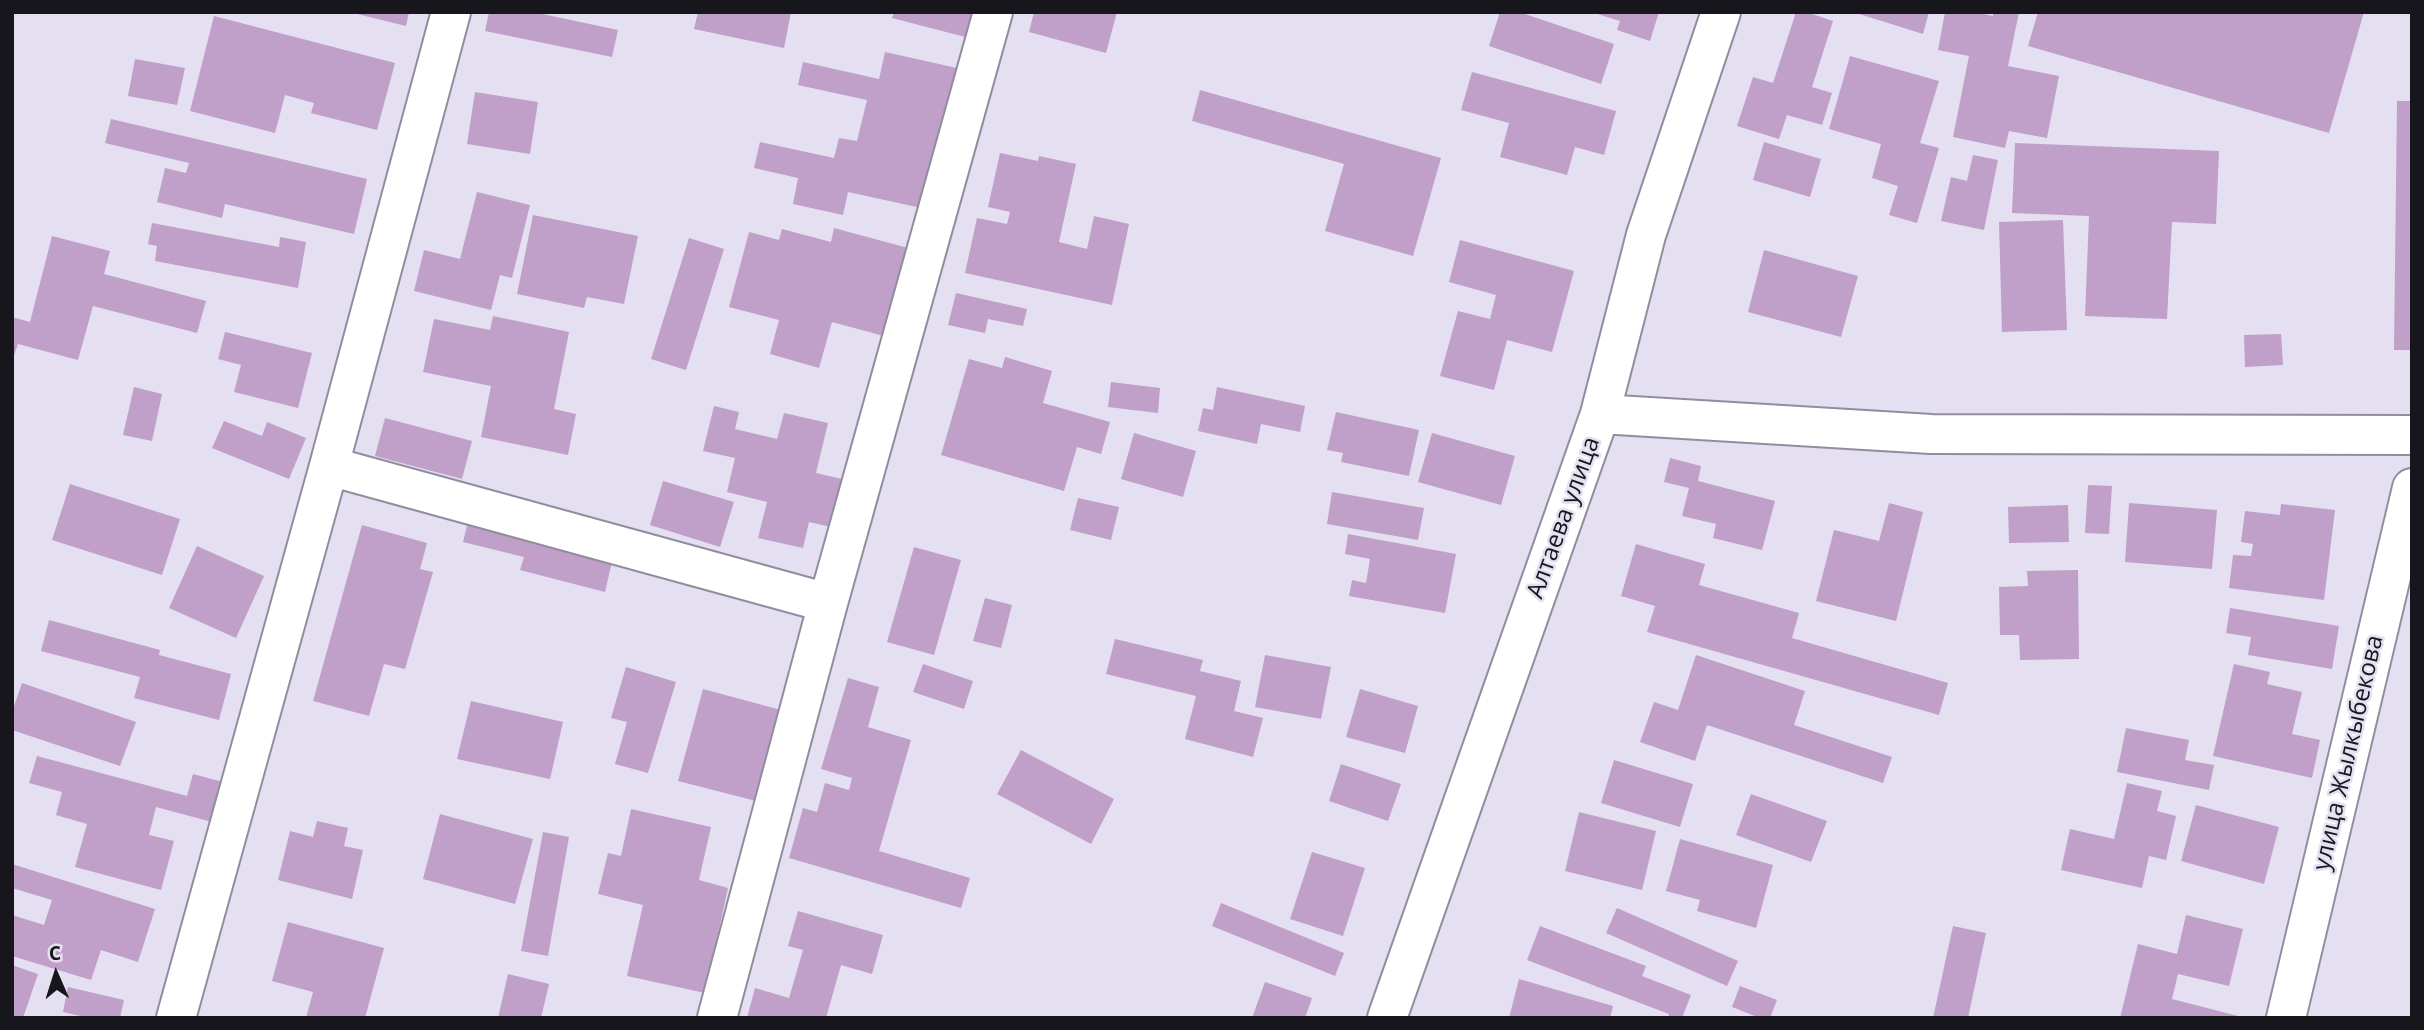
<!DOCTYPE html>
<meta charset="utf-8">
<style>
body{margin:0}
#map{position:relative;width:2424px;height:1030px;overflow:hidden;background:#e4e0f2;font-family:"Open Sans",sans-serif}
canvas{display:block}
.frame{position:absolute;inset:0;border:14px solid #17161c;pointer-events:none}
.north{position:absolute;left:21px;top:939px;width:70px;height:70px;-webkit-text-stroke:5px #e4e0f2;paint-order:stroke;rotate:357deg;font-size:19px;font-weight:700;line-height:28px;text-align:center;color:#17161c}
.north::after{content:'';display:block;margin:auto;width:24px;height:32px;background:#17161c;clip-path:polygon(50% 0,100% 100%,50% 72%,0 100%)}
</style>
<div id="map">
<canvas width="2424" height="1030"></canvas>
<div class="frame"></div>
<div class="north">С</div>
</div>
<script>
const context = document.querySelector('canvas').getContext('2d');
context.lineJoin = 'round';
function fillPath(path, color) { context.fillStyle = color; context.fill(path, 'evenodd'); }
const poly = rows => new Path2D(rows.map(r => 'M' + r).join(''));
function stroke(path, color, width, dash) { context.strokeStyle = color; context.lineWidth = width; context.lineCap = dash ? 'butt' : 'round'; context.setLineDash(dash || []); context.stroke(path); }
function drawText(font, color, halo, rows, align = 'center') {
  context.font = font + ' "Open Sans",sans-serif'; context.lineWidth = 5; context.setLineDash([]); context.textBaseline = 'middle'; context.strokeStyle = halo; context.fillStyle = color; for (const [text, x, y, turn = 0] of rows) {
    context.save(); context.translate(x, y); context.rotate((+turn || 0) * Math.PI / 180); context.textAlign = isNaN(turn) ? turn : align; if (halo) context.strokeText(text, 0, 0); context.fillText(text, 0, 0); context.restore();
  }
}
const building = poly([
 [349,12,409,12,406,26],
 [489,12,533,12,618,30,612,57,485,31],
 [698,12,791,12,784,48,694,29],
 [894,12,980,12,973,39,892,18],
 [1034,12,1117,12,1106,53,1029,32],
 [1500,12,1519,12,1614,44,1601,84,1489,46],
 [1659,12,1650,41,1617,30,1620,21,1594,13],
 [1796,12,1806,12,1833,21,1812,87,1832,93,1822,125,1787,115,1779,139,1737,126,1753,77,1773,83],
 [1853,12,1929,12,1923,34],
 [1945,12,1975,12,1993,16,1993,12,2019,12,2008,66,2059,76,2047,138,2009,131,2005,148,1953,137,1969,56,1938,50],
 [2038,12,2364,12,2329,133,2028,46],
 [214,16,395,63,377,130,311,113,314,103,285,95,275,133,190,111],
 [885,52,957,68,926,209,848,192,843,215,793,204,798,178,754,168,760,142,834,158,839,138,857,141,867,100,798,85,803,62,879,79],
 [1850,56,1939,81,1920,143,1939,148,1917,223,1889,215,1898,186,1872,178,1881,144,1829,129],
 [135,59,185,68,177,105,128,96],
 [1472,72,1616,111,1604,155,1575,147,1567,175,1500,157,1509,123,1461,110],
 [1200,90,1441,158,1413,256,1325,231,1344,164,1192,121],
 [475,92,538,102,530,154,467,144],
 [2397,101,2412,101,2412,350,2394,350],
 [111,119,367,179,354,234,225,204,222,218,157,202,165,168,186,173,189,163,105,143],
 [1764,142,1821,159,1810,197,1753,180],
 [2015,143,2219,151,2216,224,2172,222,2167,319,2085,316,2089,216,2012,213],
 [1000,153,1038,161,1039,156,1076,164,1059,242,1087,249,1094,216,1129,224,1112,305,965,273,977,218,1007,224,1010,212,988,207],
 [1973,155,1998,160,1984,230,1941,221,1951,177,1967,181],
 [477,192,530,205,512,278,500,275,491,310,414,291,424,250,460,259],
 [533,215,638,236,624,304,587,297,584,308,517,294],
 [2063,220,2067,330,2002,332,1999,222],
 [152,223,279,247,280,237,306,242,298,288,155,261,157,246,148,244],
 [834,228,908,248,884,336,832,322,819,368,770,354,779,320,729,307,749,232,779,240,782,229,831,242],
 [52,236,110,251,104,274,206,301,197,333,93,306,78,360,18,344,12,361,12,317,30,322],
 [689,238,724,249,686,370,651,359],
 [1460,240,1574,271,1552,352,1507,340,1494,390,1440,376,1458,311,1490,319,1496,295,1449,282],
 [1764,250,1858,276,1841,337,1748,312],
 [956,293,1027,309,1023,326,988,319,985,333,948,325],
 [493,316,569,332,554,409,576,414,568,455,481,437,491,386,423,372,434,319,490,330],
 [225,332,312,353,298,408,234,392,241,365,218,359],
 [2281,334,2283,365,2245,367,2244,335],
 [1005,357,1052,371,1043,403,1110,422,1101,454,1077,447,1064,491,941,455,969,359,1002,368],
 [1111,382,1160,388,1158,413,1108,407],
 [134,387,162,394,152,441,123,435],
 [1217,387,1305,406,1300,432,1261,424,1257,444,1198,431,1203,408,1213,410],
 [714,406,739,412,735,429,777,439,784,413,828,423,816,473,842,479,831,527,809,522,803,548,758,538,767,502,727,492,735,458,703,451],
 [1336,412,1419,430,1409,476,1341,462,1343,453,1327,450],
 [385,418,472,441,462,479,375,456],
 [224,421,262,436,267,422,306,438,289,479,212,448],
 [1134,433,1196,451,1183,497,1121,479],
 [1432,433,1515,456,1501,505,1418,482],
 [1670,458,1701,466,1698,481,1775,501,1762,550,1713,538,1716,524,1682,516,1689,488,1664,482],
 [663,481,734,502,720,547,650,525],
 [70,484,180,519,162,575,52,540],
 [2088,485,2112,486,2109,534,2085,533],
 [1332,492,1424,508,1418,540,1327,524],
 [1078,498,1119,507,1111,540,1070,530],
 [1889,503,1923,512,1896,621,1816,601,1834,530,1879,541],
 [2129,503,2217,510,2212,569,2125,562],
 [2281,504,2335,510,2324,600,2229,588,2233,555,2251,556,2253,544,2241,542,2245,511,2280,515],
 [2068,505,2069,542,2009,543,2008,507],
 [468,521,613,557,605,592,520,570,524,557,463,542],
 [362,525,427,543,420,569,433,572,405,669,384,664,369,716,313,701],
 [1348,534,1456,554,1445,613,1349,596,1352,580,1366,583,1370,559,1345,554],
 [1636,544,1705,564,1699,585,1799,613,1792,638,1948,683,1939,715,1647,632,1655,606,1621,596],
 [197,546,264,576,236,638,169,608],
 [914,547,961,560,934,655,887,642],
 [2078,570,2079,659,2020,660,2019,635,2000,635,1999,587,2028,586,2027,571],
 [985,598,1012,605,1001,648,973,641],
 [2230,608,2339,626,2332,669,2248,655,2251,637,2226,633],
 [49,620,160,650,159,655,231,674,219,720,134,698,140,677,41,651],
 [1115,639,1203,660,1200,671,1241,681,1234,711,1263,718,1253,757,1185,739,1196,696,1106,674],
 [1265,655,1331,667,1321,719,1255,707],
 [1696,655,1805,691,1794,725,1892,757,1883,783,1707,725,1695,761,1640,742,1654,702,1678,710],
 [923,664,973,681,964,709,913,692],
 [2234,664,2270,672,2267,684,2302,692,2292,734,2320,740,2312,778,2213,756],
 [626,667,676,682,648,773,615,764,627,722,611,718],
 [848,678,879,687,868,727,911,740,879,851,970,878,961,908,789,858,803,808,817,812,825,783,849,790,852,778,821,769],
 [22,683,136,722,120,766,12,730,12,712],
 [703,689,781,710,756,801,678,781],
 [1360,689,1418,706,1405,753,1346,737],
 [471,701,563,722,550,779,457,759],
 [2126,728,2189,740,2185,760,2214,765,2209,790,2117,772],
 [1021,750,1114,799,1091,844,997,794],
 [37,756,187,796,193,774,223,782,212,822,156,807,149,835,174,841,161,890,75,867,87,824,56,815,62,792,29,783],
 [1614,760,1693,784,1680,827,1601,803],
 [1341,764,1401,784,1388,821,1329,801],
 [2127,783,2162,791,2157,811,2176,816,2166,860,2149,856,2142,888,2061,870,2070,829,2114,839],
 [1751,794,1827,821,1811,862,1736,835],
 [2196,805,2279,827,2264,884,2181,861],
 [631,809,711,827,699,880,728,888,705,993,627,976,643,905,598,894,608,853,621,856],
 [1579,812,1656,831,1642,890,1565,871],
 [440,814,533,839,515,904,423,879],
 [317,821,348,828,344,846,363,850,352,899,278,880,290,831,313,837],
 [543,832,569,837,548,956,521,951],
 [1680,839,1773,865,1756,928,1697,911,1700,900,1666,891],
 [1312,852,1365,868,1343,936,1290,919],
 [12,864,155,909,138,962,101,950,91,980,12,956,12,915,44,925,52,900,12,888],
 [1221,903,1344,953,1335,976,1212,926],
 [1617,908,1738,961,1727,986,1606,933],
 [798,911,883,935,872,974,841,965,826,1018,798,1016,797,1018,747,1018,755,988,789,998,803,950,788,946],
 [2186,915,2243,929,2229,986,2178,974,2172,999,2246,1018,2120,1018,2138,944,2177,954],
 [288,922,384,948,365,1018,306,1018,313,992,272,981],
 [1540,926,1646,966,1642,976,1691,995,1682,1018,1668,1018,1669,1014,1527,960],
 [1953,926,1986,933,1968,1018,1933,1018],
 [12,965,38,974,23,1018,12,1018],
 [508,974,549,984,541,1018,498,1018],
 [1519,979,1613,1006,1610,1018,1509,1018],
 [1265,982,1312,998,1305,1018,1252,1018],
 [1740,986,1777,1000,1770,1018,1760,1018,1732,1007],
 [68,987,124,1000,120,1018,89,1018,63,1012]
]);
const minor = poly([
 [1600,414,1931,434,2412,435],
 [329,466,828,603],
 [176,1018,329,466,451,12],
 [717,1018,828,603,993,12],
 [1387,1018,1600,414,1646,235,1721,12],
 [2286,1018,2412,488]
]);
const streetNames = [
 ["Алтаева улица",1564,518,-70],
 ["улица Жылкыбекова",2349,753,-77]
];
fillPath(building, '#c09fc8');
stroke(minor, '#918d9e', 42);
stroke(minor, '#fff', 38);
drawText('24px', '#17161c', '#e4e0f2', streetNames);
</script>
